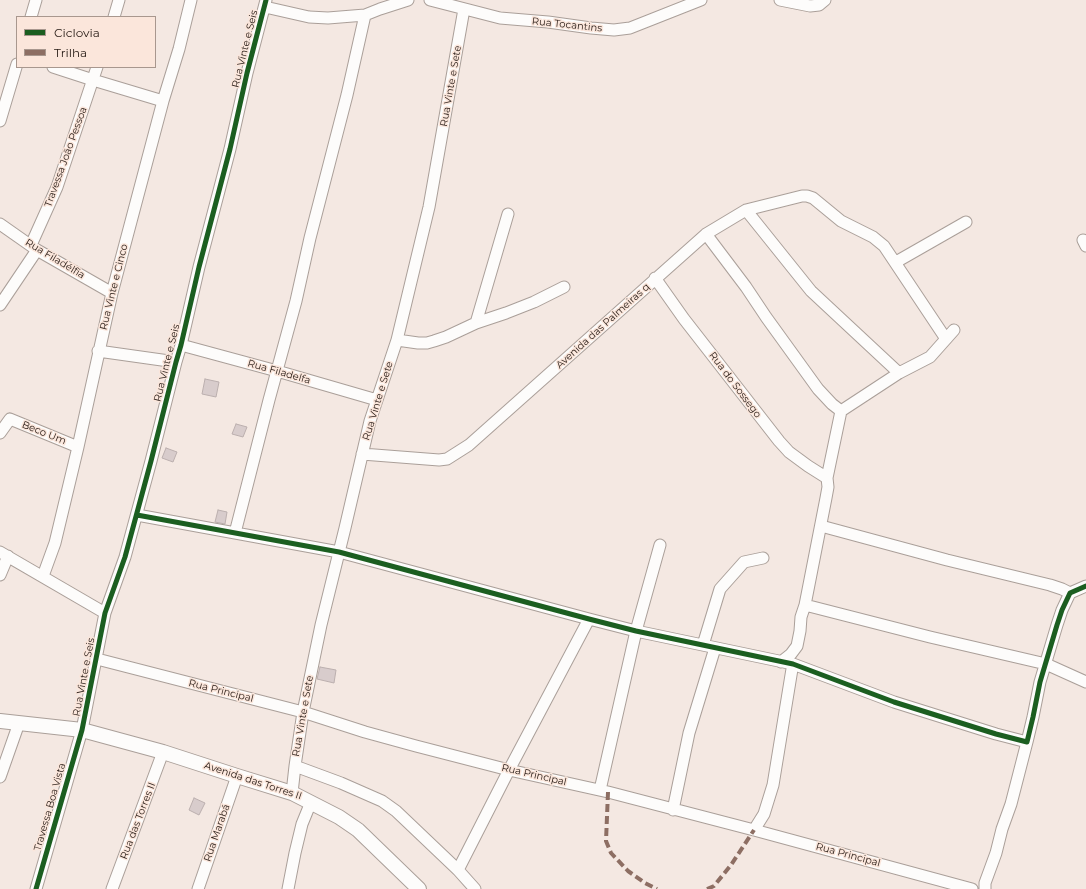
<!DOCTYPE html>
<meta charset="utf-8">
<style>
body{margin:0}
#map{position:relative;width:1086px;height:889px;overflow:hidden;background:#f4e8e2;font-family:Montserrat,sans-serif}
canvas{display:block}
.legend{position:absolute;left:16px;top:16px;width:140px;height:52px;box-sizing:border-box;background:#fbe6db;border:1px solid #a8978e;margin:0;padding:5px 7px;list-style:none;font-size:12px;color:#2c201a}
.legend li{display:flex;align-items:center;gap:8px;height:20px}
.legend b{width:20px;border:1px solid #a8978e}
</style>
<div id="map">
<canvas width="1086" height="889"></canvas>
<ul class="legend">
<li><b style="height:5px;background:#1b5e20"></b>Ciclovia</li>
<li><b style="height:5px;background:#8d6e63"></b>Trilha</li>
</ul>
</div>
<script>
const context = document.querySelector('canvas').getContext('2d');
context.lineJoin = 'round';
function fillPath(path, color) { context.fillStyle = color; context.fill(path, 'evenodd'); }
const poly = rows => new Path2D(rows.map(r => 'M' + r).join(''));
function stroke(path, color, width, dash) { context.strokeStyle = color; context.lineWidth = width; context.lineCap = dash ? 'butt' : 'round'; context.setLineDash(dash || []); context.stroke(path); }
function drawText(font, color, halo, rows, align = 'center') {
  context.font = font + ' Montserrat,sans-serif'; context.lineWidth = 3; context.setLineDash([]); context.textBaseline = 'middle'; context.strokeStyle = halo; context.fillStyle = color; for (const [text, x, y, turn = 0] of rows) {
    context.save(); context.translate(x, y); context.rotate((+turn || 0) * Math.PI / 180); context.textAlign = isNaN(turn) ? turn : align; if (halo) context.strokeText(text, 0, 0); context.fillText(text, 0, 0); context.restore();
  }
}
const building = poly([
 [205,379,219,382,216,397,202,394,205,379],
 [236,424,247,427,243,437,232,434,236,424],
 [166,448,177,452,173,462,162,458,166,448],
 [218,510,227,512,225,524,215,522,218,510],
 [320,667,336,670,334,683,317,679,320,667],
 [194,798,205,803,199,815,189,810,194,798]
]);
const minor = poly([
 [430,0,500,18,548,22,591,28,614,30,630,28,701,0],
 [780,0,810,6,819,5,825,0],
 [265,7,309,17,328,18,365,15,380,9,408,0],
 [31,17,36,0],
 [114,17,119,0],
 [53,67,93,80,163,101],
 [0,121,17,64],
 [746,210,811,291,899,373],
 [0,224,37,250,112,293],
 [706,234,746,287,766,317,818,389,832,404,841,411],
 [1083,240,1086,246],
 [31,245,57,187,97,67],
 [896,262,966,222],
 [655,278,684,319,779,441,789,452,808,466,827,478],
 [0,305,37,250],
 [476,323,508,214],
 [397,340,418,343,427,343,434,341,446,337,476,323,506,313,534,302,564,287],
 [181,345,277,371,377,400],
 [98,351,176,362],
 [0,433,10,419,78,447],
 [362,454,439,460,447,459,469,445,706,234,746,210,802,196,807,196,813,198,841,221,873,237,884,246,946,339],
 [137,515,339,552,436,578,589,619,636,631,793,664,894,702,996,734,1027,742,1033,717,1040,682,1057,625,1062,610,1070,593,1086,586],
 [821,526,947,560,1050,585,1062,589,1070,593],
 [235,533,269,400,296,301,310,238,347,95,365,15],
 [0,552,105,613],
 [0,575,8,556],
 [43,576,55,543,78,447,112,293,163,101,179,49,191,0],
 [805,605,930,637,1046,664,1086,682],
 [703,645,720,589,744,562,763,558],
 [97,659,303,712,365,732,416,746,509,770,608,792,754,830,972,889],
 [781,662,791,654,797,646,800,631,801,617,805,605,826,498,828,487,827,478,841,411,899,373,930,357,954,330],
 [295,766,341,783,382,801,396,811,458,870,475,889],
 [0,777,19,723],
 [600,790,636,631,660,545],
 [292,793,295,766,303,712,321,625,345,528,370,421,397,340,429,207,464,9],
 [673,810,689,733,715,648],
 [754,830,764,814,773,785,792,669,793,664],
 [458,870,509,770,589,619],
 [36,889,82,730,105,613,125,557,151,461,176,362,181,345,199,267,230,149,247,73,266,0],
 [112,889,163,752],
 [198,889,237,776],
 [288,889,295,853,302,824,311,802],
 [985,889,985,883,996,853,1002,829,1011,804,1027,742]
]);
const tertiary = poly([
 [0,721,82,730,163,752,237,776,292,793,339,817,358,830,419,889]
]);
const quiet = poly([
 [608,792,606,841,611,853,628,871,645,883,657,889],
 [707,889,714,886,731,865,754,830]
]);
const cycleway = poly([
 [137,515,339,552,436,578,589,619,636,631,793,664,894,702,996,734,1027,742,1033,717,1040,682,1057,625,1062,610,1070,593,1086,586],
 [36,889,82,730,105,613,125,557,151,461,176,362,181,345,199,267,230,149,247,73,266,0]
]);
const streetNames = [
 ["Rua Tocantins",567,25,6],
 ["Rua Vinte e Seis",245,49,-76],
 ["Rua Vinte e Sete",451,86,-80],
 ["Travessa João Pessoa",66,157,-70],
 ["Rua Filadélfia",55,259,31],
 ["Rua Vinte e Cinco",114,287,-76],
 ["Avenida das Palmeiras q",603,326,-42],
 ["Rua Vinte e Seis",167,363,-76],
 ["Rua Filadelfa",279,372,16],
 ["Rua do Sossego",735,385,53],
 ["Rua Vinte e Sete",378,401,-73],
 ["Beco Um",44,433,22],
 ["Rua Vinte e Seis",84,677,-79],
 ["Rua Principal",221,691,14],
 ["Rua Vinte e Sete",303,716,-80],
 ["Rua Principal",534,775,13],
 ["Avenida das Torres II",253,781,18],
 ["Travessa Boa Vista",50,807,-74],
 ["Rua das Torres II",138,821,-69],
 ["Rua Marabá",217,833,-71],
 ["Rua Principal",848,855,15]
];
fillPath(building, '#d8cccc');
stroke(building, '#bbafae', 1);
stroke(minor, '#aa9f99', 13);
stroke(tertiary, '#aa9f99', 16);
stroke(minor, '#fdfcfb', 11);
stroke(tertiary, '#fdfcfb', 14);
stroke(quiet, '#8d6e63', 4, [8, 4]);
stroke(cycleway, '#1b5e20', 5);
drawText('10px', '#2c201a', '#fbe6db', streetNames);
</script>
